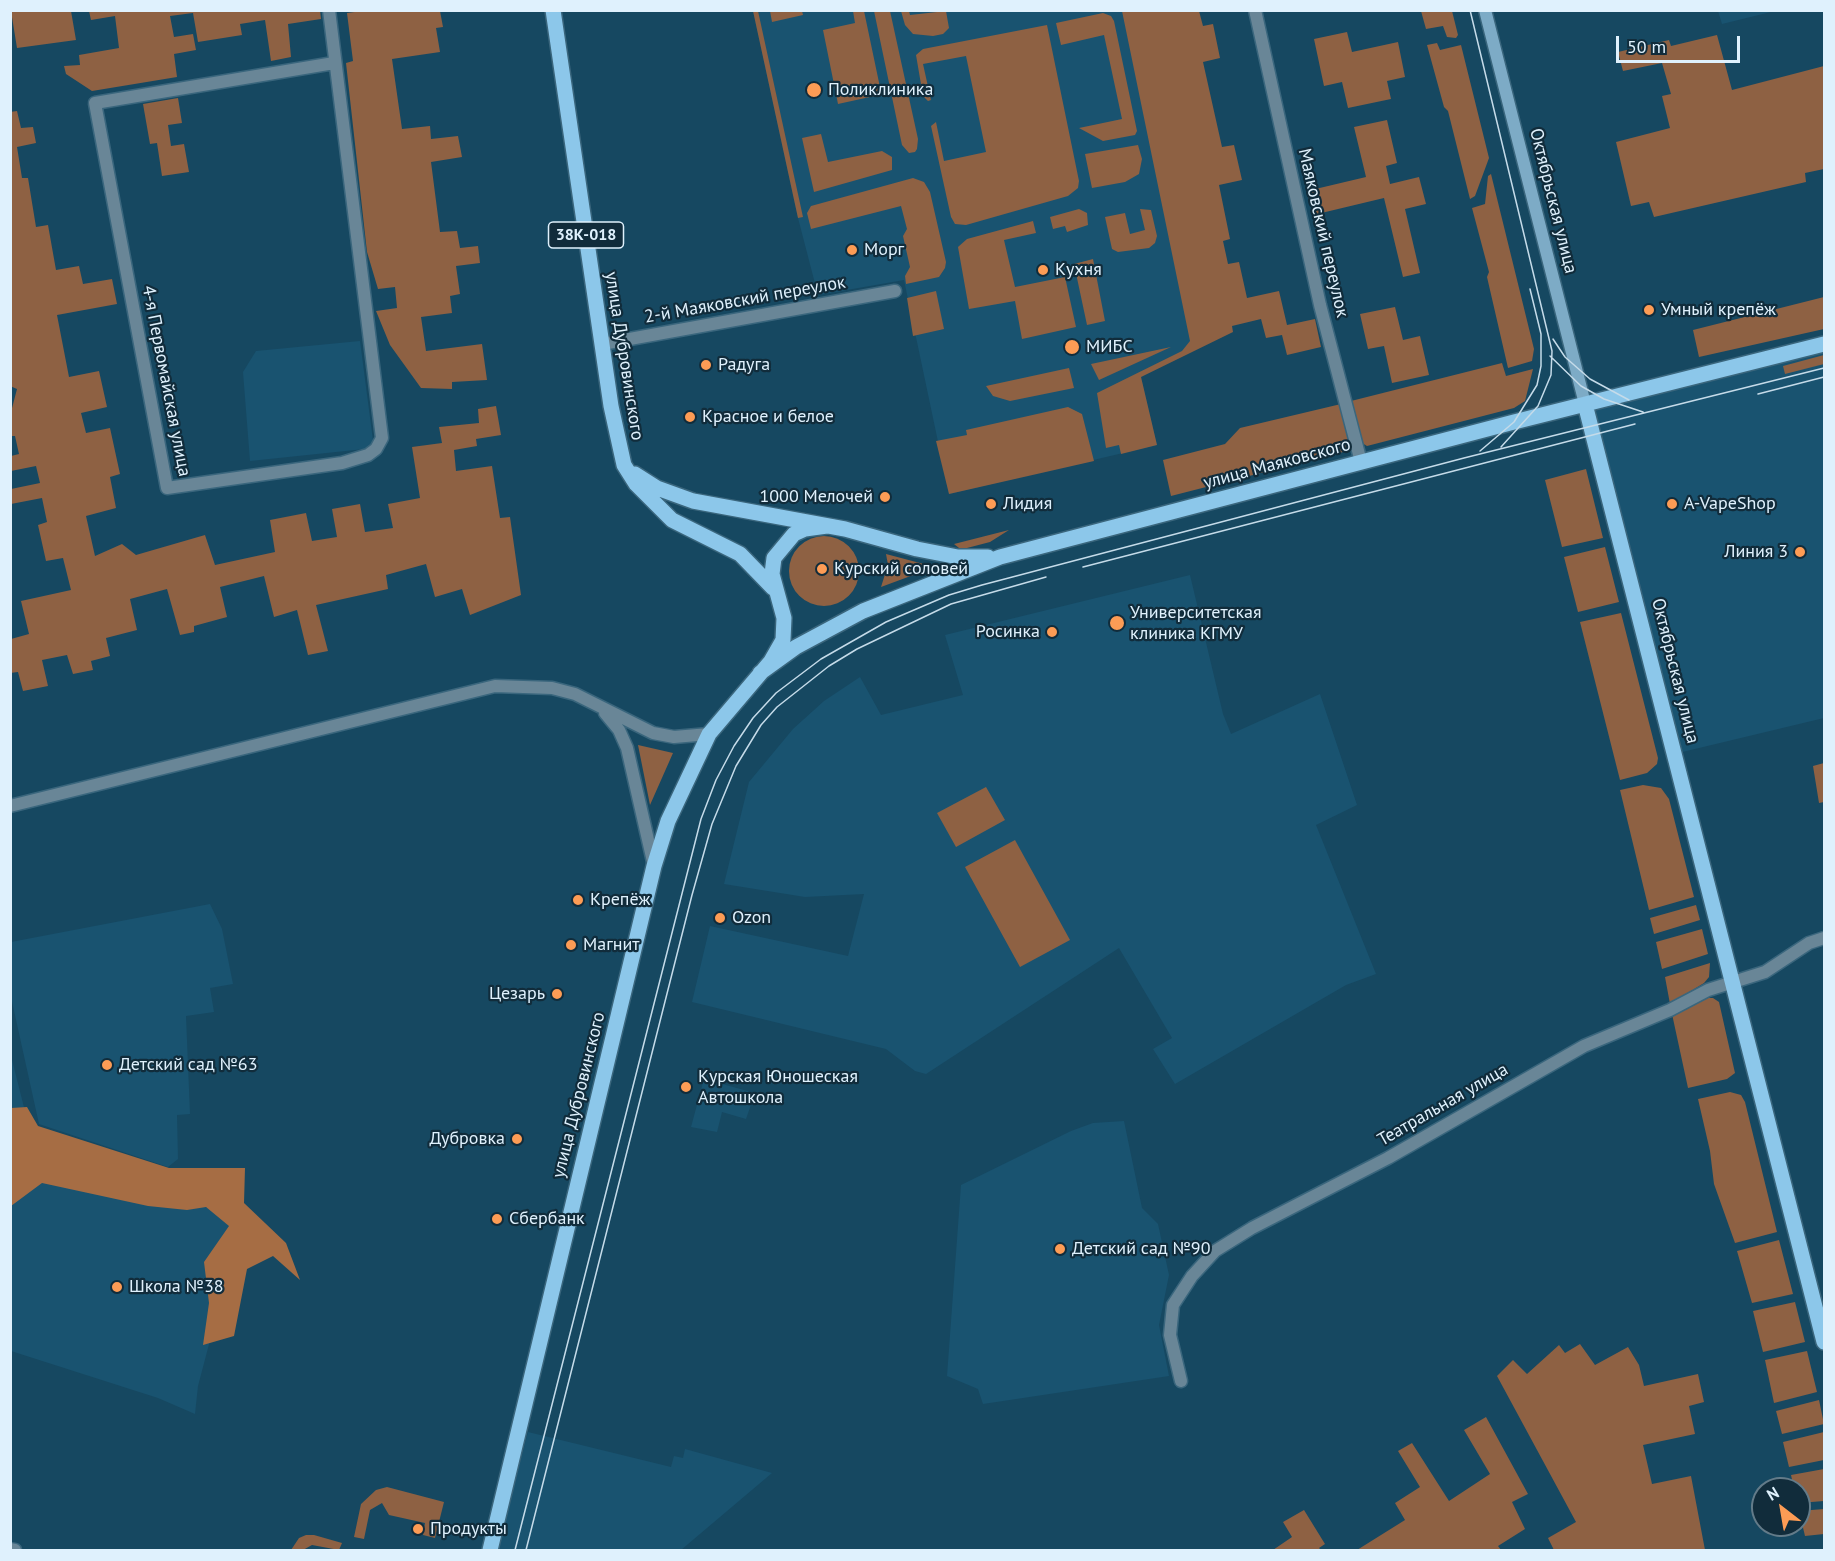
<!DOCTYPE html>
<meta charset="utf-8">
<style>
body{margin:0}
#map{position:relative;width:1835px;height:1561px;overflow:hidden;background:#164861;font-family:"PT Sans",sans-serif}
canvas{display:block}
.frame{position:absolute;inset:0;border:12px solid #dff1fd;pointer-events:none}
.north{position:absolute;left:1751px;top:1477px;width:60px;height:60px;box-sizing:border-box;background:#112c3b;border:2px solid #637b89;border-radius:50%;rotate:329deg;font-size:16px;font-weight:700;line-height:24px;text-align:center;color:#dff1fd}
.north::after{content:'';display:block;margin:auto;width:21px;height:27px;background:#fd9c55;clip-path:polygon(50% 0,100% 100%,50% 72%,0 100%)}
.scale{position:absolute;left:1616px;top:36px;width:124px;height:27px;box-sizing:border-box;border:3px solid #dff1fd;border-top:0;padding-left:8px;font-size:18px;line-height:21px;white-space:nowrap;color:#dff1fd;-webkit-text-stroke:4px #112c3b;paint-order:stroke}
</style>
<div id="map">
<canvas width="1835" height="1561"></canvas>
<div class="frame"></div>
<div class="north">N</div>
<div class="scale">50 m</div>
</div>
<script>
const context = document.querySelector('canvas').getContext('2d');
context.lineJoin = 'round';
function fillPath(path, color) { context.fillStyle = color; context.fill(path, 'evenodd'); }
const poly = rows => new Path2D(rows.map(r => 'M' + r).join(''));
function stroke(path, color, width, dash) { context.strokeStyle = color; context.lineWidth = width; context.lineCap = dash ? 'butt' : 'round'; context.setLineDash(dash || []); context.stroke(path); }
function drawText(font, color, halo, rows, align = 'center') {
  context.font = font + ' "PT Sans",sans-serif'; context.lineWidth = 4.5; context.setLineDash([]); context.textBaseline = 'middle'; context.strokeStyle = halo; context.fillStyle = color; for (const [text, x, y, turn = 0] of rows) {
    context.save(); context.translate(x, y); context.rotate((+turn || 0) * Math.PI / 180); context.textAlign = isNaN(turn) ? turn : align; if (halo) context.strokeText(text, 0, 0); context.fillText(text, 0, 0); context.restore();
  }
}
const built = poly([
 [994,10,1147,11,1219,337,1141,377,1157,445,949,494,904,280,818,295,798,218,753,11],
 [1718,11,1718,10,1775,11,1722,24],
 [360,341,374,448,250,461,243,372,256,351],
 [1824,347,1824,718,1674,754,1586,404],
 [1190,575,1223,714,1231,734,1320,694,1357,805,1316,825,1376,974,1346,985,1175,1084,1153,1049,1172,1038,1119,948,926,1074,915,1071,886,1049,692,1002,710,926,848,956,864,894,805,897,724,884,749,782,793,729,824,701,860,677,881,715,963,695,945,635],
 [210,904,222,929,233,984,210,988,214,1012,186,1016,190,1114,177,1115,178,1159,168,1167,39,1124,11,997,11,942],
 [10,1052,29,1127,241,1223,198,1386,195,1414,158,1398,11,1351],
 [704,1079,755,1093,746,1119,722,1112,717,1132,691,1127],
 [1124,1121,1142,1208,1158,1224,1169,1275,1159,1325,1169,1376,983,1404,978,1389,947,1376,961,1185,1071,1131,1093,1123],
 [528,1432,671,1467,674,1456,683,1458,685,1449,772,1473,681,1550,497,1550]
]);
const green = poly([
 [11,11,71,11,76,40,17,48],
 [89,11,320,10,321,19,288,24,291,57,271,61,265,20,240,24,242,35,198,42,193,13,170,16,174,37,193,34,196,50,174,54,177,77,92,91,66,74,64,66,80,65,79,55,119,48,115,16,91,20],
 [362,11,440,11,443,27,436,28,440,52,392,59,402,129,430,126,431,139,458,136,462,157,431,162,440,232,457,231,460,248,478,246,480,263,456,266,460,294,450,296,452,313,421,317,426,351,482,344,487,380,452,382,452,389,421,388,390,345,376,311,397,308,395,287,378,289,367,252,346,63,353,61,347,13],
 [753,11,758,11,803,217,798,218],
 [770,11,802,11,803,15,772,22],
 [853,11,864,11,881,92,879,95,838,104,823,30,855,23],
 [874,11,890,11,918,139,917,149,915,152,909,153,902,145],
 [901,11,909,11,910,15,946,11,949,28,943,34,933,36,913,34,905,25],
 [1122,11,1199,11,1203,26,1213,24,1220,58,1203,62,1222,147,1234,145,1242,180,1219,185,1230,239,1223,241,1228,264,1239,262,1247,298,1279,291,1287,325,1315,319,1321,347,1287,355,1282,335,1266,338,1261,319,1232,326,1233,332,1141,377,1157,445,1121,454,1119,445,1106,448,1097,393,1182,351,1190,341],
 [1421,11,1452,11,1458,35,1456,38,1447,37,1443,26,1426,29],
 [1103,13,1111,16,1114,21,1137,131,1135,135,1103,141,1079,128,1122,119,1104,35,1061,45,1056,23],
 [1047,25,1079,181,1078,188,1068,196,966,225,955,224,951,217,931,126,936,122,944,161,986,152,966,56,923,64,931,100,928,101,923,96,916,55,923,49],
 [1347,32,1352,52,1398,42,1405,77,1387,81,1391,99,1348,108,1342,82,1324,86,1314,39],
 [1717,35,1732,90,1824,66,1824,169,1805,173,1806,182,1654,217,1649,202,1631,206,1616,142,1670,128,1662,96,1671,94,1662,63,1623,71,1618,52,1669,40,1671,46],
 [1437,43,1440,50,1461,45,1489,158,1475,196,1470,199,1448,111,1444,107,1427,45],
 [178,98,182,123,168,125,171,146,184,144,189,172,162,176,157,143,150,144,143,104],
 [17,111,21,128,33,127,36,143,17,147,22,178,28,178,36,227,48,225,56,270,79,266,83,284,112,279,117,304,57,315,69,377,99,371,107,407,81,413,86,433,110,428,120,474,110,477,116,508,86,516,95,556,122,544,136,555,205,535,215,565,275,552,270,520,306,513,312,541,337,537,332,509,360,504,365,532,393,528,388,504,420,498,412,447,442,443,439,427,479,423,478,409,496,406,501,435,476,439,477,446,454,450,456,471,492,466,500,518,510,517,521,595,470,615,462,589,435,597,426,564,386,575,388,589,316,605,328,651,308,655,297,610,274,617,264,576,220,587,227,617,194,626,194,632,180,635,167,589,130,599,137,630,106,638,110,656,91,661,93,670,73,674,67,655,42,660,48,686,23,691,18,672,10,673,11,639,29,634,21,601,71,590,63,558,46,561,38,525,47,522,42,498,11,504,11,489,40,483,36,466,11,471,11,456,19,454,15,436,10,436,11,412,17,389,10,386,10,112],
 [1387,120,1397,163,1386,166,1390,184,1419,177,1426,204,1405,209,1420,273,1403,277,1384,198,1313,215,1307,191,1366,177,1354,127],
 [821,134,828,162,882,151,892,157,892,170,814,192,802,138],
 [1138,145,1142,159,1139,174,1125,182,1092,188,1085,154],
 [1491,174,1534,349,1532,361,1508,368,1487,277,1489,272,1472,208,1485,204,1488,176],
 [913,178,924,182,930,192,946,262,945,268,939,277,906,284,905,276,910,267,903,236,907,229,901,206,811,229,807,213,811,206],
 [1079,209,1087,213,1088,225,1067,232,1065,226,1053,229,1050,217],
 [1140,209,1151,210,1157,236,1155,243,1149,248,1118,252,1112,249,1105,217,1125,213,1130,234,1145,230],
 [1033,221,1036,233,1004,240,1015,287,1065,277,1076,327,1022,339,1015,301,969,309,958,247,967,239],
 [1093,259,1105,321,1087,325,1074,264],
 [936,291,944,329,913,336,907,298],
 [1824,297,1824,329,1699,357,1693,330],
 [1395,307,1403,340,1420,336,1429,375,1392,383,1384,346,1368,349,1360,314],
 [1171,347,1099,380,1091,364],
 [1824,355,1824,364,1785,374,1783,366],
 [1502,363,1506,376,1533,369,1525,401,1514,408,1367,446,1362,443,1351,401],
 [1069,368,1074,388,1010,401,993,396,986,386],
 [1341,404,1350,442,1343,452,1171,496,1163,460,1225,444,1240,428],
 [1068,407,1082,414,1094,461,949,494,936,441,967,435,966,430],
 [1586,469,1603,538,1562,547,1545,480],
 [1009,530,990,542,967,548,959,548,954,544],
 '789 571a35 35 0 1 1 70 0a35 35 0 1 1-70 0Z',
 [1605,547,1619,602,1578,612,1564,557],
 [886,554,935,567,881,587,888,565],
 [1621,613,1658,758,1657,764,1647,773,1620,780,1580,622],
 [638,745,673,753,650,805],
 [1824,763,1824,802,1819,803,1813,766],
 [1643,785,1661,788,1669,799,1694,897,1649,910,1620,790],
 [986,787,1005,820,956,847,937,813],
 [1015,840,1070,940,1020,967,965,867],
 [1696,905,1700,920,1654,934,1650,918],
 [1702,929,1708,954,1662,969,1656,942],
 [1710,963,1709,977,1704,983,1670,1004,1665,977],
 [1703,998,1713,998,1719,1002,1735,1073,1727,1079,1688,1088,1672,1014],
 [1730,1092,1741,1095,1745,1102,1777,1232,1735,1243,1714,1184,1710,1151,1698,1099],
 [1779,1240,1793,1294,1752,1303,1737,1251],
 [1795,1302,1805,1342,1763,1352,1753,1311],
 [1580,1344,1595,1365,1628,1347,1639,1365,1644,1386,1698,1374,1704,1402,1689,1406,1695,1434,1643,1445,1652,1484,1691,1476,1705,1550,1554,1550,1548,1538,1576,1522,1497,1376,1513,1360,1527,1374,1559,1345,1565,1353],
 [1807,1351,1817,1392,1774,1403,1765,1360],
 [1819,1400,1824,1424,1782,1434,1776,1411],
 [1486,1417,1528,1494,1512,1502,1525,1529,1498,1546,1501,1550,1357,1550,1405,1520,1395,1503,1420,1487,1398,1451,1412,1443,1449,1501,1490,1474,1464,1430],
 [1824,1432,1824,1460,1789,1467,1783,1442],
 [1824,1469,1824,1501,1799,1503,1799,1489,1794,1489,1791,1475],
 [387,1487,444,1502,435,1538,423,1535,425,1523,389,1515,382,1503,370,1510,364,1539,354,1537,361,1504,376,1490],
 [1824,1509,1824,1534,1805,1536,1799,1511],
 [1304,1510,1325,1544,1319,1548,1321,1550,1273,1550,1292,1537,1283,1522],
 [306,1535,314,1535,342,1543,339,1550,312,1545,303,1550,291,1550,299,1538]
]);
const forest = poly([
 [27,1107,38,1126,169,1168,245,1168,244,1203,286,1243,300,1280,273,1256,247,1269,234,1336,203,1345,209,1303,204,1262,229,1226,206,1207,187,1210,148,1206,42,1183,11,1206,11,1108]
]);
const street = poly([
 [329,10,382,438,376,449,368,455,342,463,167,488,95,103,334,63],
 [1255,10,1320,305,1361,462],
 [602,344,895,291],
 [605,713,619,730,627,748,654,866],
 [10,806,495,686,552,688,575,694,653,733,674,737,709,734],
 [1181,1381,1170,1335,1173,1305,1192,1276,1215,1251,1252,1228,1388,1158,1584,1046,1670,1010,1708,990,1765,972,1809,943,1824,938],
 [10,1549,15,1550]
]);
const secondary = poly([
 [1485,10,1585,404]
]);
const primary = poly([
 [553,10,611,406,624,465,636,484,672,520,740,554,773,588],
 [1585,404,1824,1342],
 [635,474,657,488,693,501,845,529,917,549,958,557,988,557],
 [760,673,796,647,863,611,1000,557,1514,422,1824,344],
 [490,1550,654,866,668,821,709,734,771,661,783,640,784,618,772,574,774,558,794,534,805,529,827,526]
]);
const tram = poly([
 [1470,10,1552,351,1551,375,1538,406,1501,447],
 [1553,339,1565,357,1590,379,1629,400],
 [1550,356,1581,386,1604,399,1643,412],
 [1758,394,1824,377],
 [1480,451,1514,422,1537,385,1541,366,1541,334,1530,289],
 [1083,567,1635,424],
 [515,1550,701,819,716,780,734,746,753,718,776,693,821,659,886,622,949,595,982,585,1464,458,1824,368],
 [526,1550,692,895,712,824,736,766,761,725,777,707,829,666,857,649,951,604,1046,577]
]);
const markers = [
 [814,90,8,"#fd9c55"],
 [852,250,6,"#fd9c55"],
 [1043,270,6,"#fd9c55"],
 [1649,310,6,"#fd9c55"],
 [1072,347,8,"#fd9c55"],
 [706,365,6,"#fd9c55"],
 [690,417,6,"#fd9c55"],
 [885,497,6,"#fd9c55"],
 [991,504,6,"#fd9c55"],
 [1672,504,6,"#fd9c55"],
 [1800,552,6,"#fd9c55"],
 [822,569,6,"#fd9c55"],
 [1117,623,8,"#fd9c55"],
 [1052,632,6,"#fd9c55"],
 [578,900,6,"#fd9c55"],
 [720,918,6,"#fd9c55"],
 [571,945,6,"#fd9c55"],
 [557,994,6,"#fd9c55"],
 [107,1065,6,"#fd9c55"],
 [686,1087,6,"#fd9c55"],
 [517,1139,6,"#fd9c55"],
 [497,1219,6,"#fd9c55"],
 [1060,1249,6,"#fd9c55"],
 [117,1287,6,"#fd9c55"],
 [418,1529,6,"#fd9c55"]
];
const shields = [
 [586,235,75]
];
const shieldNames = [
 ["38К-018",586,235]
];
const poiNames = [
 ["Поликлиника",828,90],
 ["Морг",864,250],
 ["Кухня",1055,270],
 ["Умный крепёж",1661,310],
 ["МИБС",1086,347],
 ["Радуга",718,365],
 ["Красное и белое",702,417],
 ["1000 Мелочей",873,497,"right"],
 ["Лидия",1003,504],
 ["A-VapeShop",1684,504],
 ["Линия 3",1788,552,"right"],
 ["Курский соловей",834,569],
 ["Университетская",1130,613],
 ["клиника КГМУ",1130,634],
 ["Росинка",1040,632,"right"],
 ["Крепёж",590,900],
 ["Ozon",732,918],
 ["Магнит",583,945],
 ["Цезарь",545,994,"right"],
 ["Детский сад №63",119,1065],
 ["Курская Юношеская",698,1077],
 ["Автошкола",698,1098],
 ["Дубровка",505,1139,"right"],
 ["Сбербанк",509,1219],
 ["Детский сад №90",1072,1249],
 ["Школа №38",129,1287],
 ["Продукты",430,1529]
];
const streetNames = [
 ["Октябрьская улица",1553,201,76],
 ["Маяковский переулок",1323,233,77],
 ["2-й Маяковский переулок",745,300,-10],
 ["улица Дубровинского",624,356,81],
 ["4-я Первомайская улица",166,381,79],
 ["улица Маяковского",1277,464,-15],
 ["Октябрьская улица",1675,671,76],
 ["улица Дубровинского",579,1095,-76],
 ["Театральная улица",1443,1105,-30]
];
fillPath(built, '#195370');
fillPath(green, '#8e6143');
fillPath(forest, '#a66d44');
stroke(street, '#3a667d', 15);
stroke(secondary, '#3a667d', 15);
stroke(primary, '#3a667d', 18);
stroke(street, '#698697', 12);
stroke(secondary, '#7dabc6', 12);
stroke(primary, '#8cc7ea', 15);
stroke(tram, '#c5dbe9', 1.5);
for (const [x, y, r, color] of markers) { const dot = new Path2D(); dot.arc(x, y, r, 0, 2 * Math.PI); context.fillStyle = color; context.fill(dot); stroke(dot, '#112c3b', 2); }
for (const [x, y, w] of shields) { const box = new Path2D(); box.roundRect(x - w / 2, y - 13, w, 26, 4.5); context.fillStyle = '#112c3b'; context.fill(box); stroke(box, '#dff1fd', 1.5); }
drawText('bold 16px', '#dff1fd', null, shieldNames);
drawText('18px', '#dff1fd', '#112c3b', poiNames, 'left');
drawText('18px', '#dff1fd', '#112c3b', streetNames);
</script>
